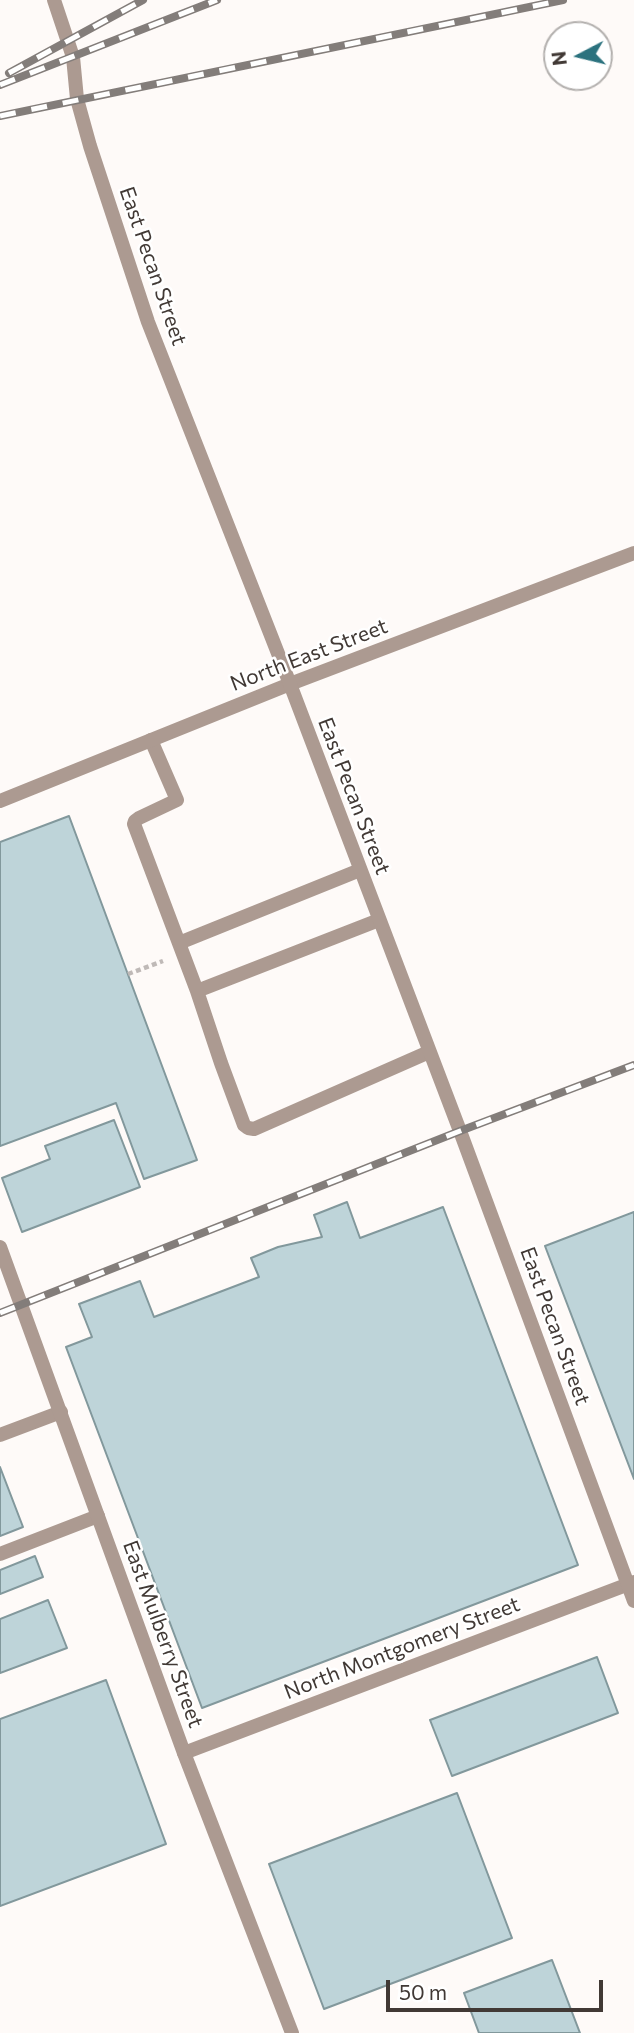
<!DOCTYPE html>
<style>
body{margin:0}
#map{position:relative;width:634px;height:2033px;overflow:hidden;background:#fefaf8;font-family:Commissioner,sans-serif}
canvas{display:block}
.north{position:absolute;left:543px;top:21px;width:70px;height:70px;box-sizing:border-box;background:#fff;border:2px solid #b3b0ae;border-radius:50%;rotate:263deg;font-size:19px;font-weight:700;line-height:28px;text-align:center;color:#413935}
.north::after{content:'';display:block;margin:auto;width:24px;height:32px;background:#2b727e;clip-path:polygon(50% 0,100% 100%,50% 72%,0 100%)}
.scale{position:absolute;left:386px;top:1980px;width:217px;height:32px;box-sizing:border-box;border:4px solid #413935;border-top:0;padding-left:9px;font-size:21px;line-height:24px;white-space:nowrap;color:#413935;-webkit-text-stroke:5px #fff;paint-order:stroke}
</style>
<div id="map">
<canvas width="634" height="2033"></canvas>
<div class="north">N</div>
<div class="scale">50 m</div>
</div>
<script>
const context = document.querySelector('canvas').getContext('2d');
context.lineJoin = 'round';
function fillPath(path, color) { context.fillStyle = color; context.fill(path, 'evenodd'); }
const poly = rows => new Path2D(rows.map(r => 'M' + r).join(''));
function stroke(path, color, width, dash) { context.strokeStyle = color; context.lineWidth = width; context.lineCap = dash ? 'butt' : 'round'; context.setLineDash(dash || []); context.stroke(path); }
function drawText(font, color, halo, rows, align = 'center') {
  context.font = font + ' Commissioner,sans-serif'; context.lineWidth = 5; context.setLineDash([]); context.textBaseline = 'middle'; context.strokeStyle = halo; context.fillStyle = color; for (const [text, x, y, turn = 0] of rows) {
    context.save(); context.translate(x, y); context.rotate((+turn || 0) * Math.PI / 180); context.textAlign = isNaN(turn) ? turn : align; if (halo) context.strokeText(text, 0, 0); context.fillText(text, 0, 0); context.restore();
  }
}
const building = poly([
 [69,816,197,1160,144,1179,116,1103,0,1146,0,842,69,816],
 [114,1120,140,1187,22,1232,2,1178,50,1159,45,1146,114,1120],
 [347,1202,360,1238,443,1207,578,1565,202,1708,66,1347,92,1337,79,1304,140,1281,154,1317,259,1277,251,1258,278,1247,322,1237,314,1215,347,1202],
 [634,1212,634,1479,545,1246,634,1212],
 [0,1467,23,1527,0,1536,0,1467],
 [35,1556,43,1577,0,1594,0,1570,35,1556],
 [48,1600,67,1648,0,1673,0,1619,48,1600],
 [597,1657,618,1713,452,1776,430,1720,597,1657],
 [106,1680,166,1844,0,1906,0,1719,106,1680],
 [457,1793,512,1938,324,2009,269,1864,457,1793],
 [552,1960,580,2033,479,2033,464,1993,552,1960]
]);
const path = poly([
 [128,974,163,961]
]);
const service = poly([
 [151,740,177,800,139,818,135,821,134,824,197,991,221,1063,244,1125,248,1128,254,1129,429,1052],
 [179,943,360,870],
 [197,991,379,920],
 [0,1435,61,1412],
 [0,1554,98,1516]
]);
const minor = poly([
 [0,801,290,684,634,553],
 [184,1753,634,1582]
]);
const tertiary = poly([
 [54,0,73,57,77,99,90,146,148,322,290,684,460,1131,634,1601],
 [0,1247,184,1753,292,2033]
]);
const rail = poly([
 [9,73,143,0],
 [0,85,217,0],
 [0,116,563,0],
 [0,1313,460,1131,634,1065]
]);
const streetNames = [
 ["East Pecan Street",153,266,71],
 ["North East Street",309,655,-21],
 ["East Pecan Street",354,796,69],
 ["East Pecan Street",555,1326,70],
 ["East Mulberry Street",163,1634,70],
 ["North Montgomery Street",402,1648,-21]
];
fillPath(building, '#bed4d9');
stroke(building, '#82989c', 2);
stroke(path, '#bfb9b7', 4.5, [5, 3.5]);
stroke(service, '#ac9a91', 14);
stroke(minor, '#ac9a91', 14);
stroke(tertiary, '#ac9a91', 14);
stroke(rail, '#837d7a', 8);
stroke(rail, '#fff', 5, [16]);
drawText('21px', '#413935', '#fff', streetNames);
</script>
